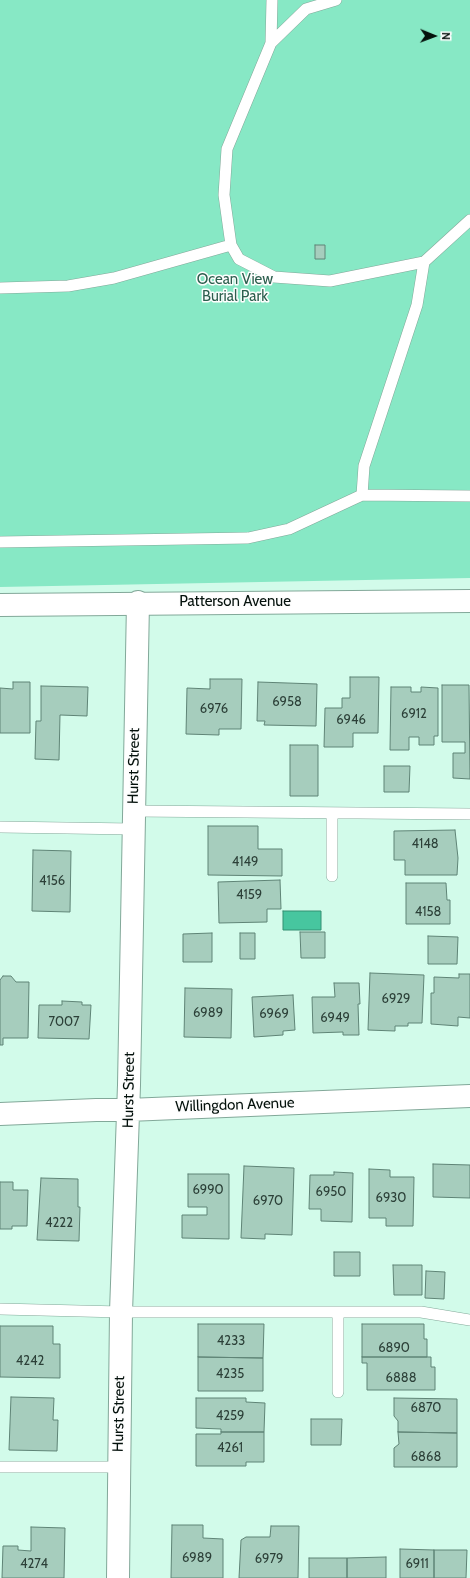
<!DOCTYPE html>
<style>
body{margin:0}
#map{position:relative;width:470px;height:1578px;overflow:hidden;background:#d2fbea;font-family:Cabin,sans-serif}
canvas{display:block}
.north{position:absolute;left:414px;top:16px;width:40px;height:40px;-webkit-text-stroke:3px #fdfdfd;paint-order:stroke;rotate:91deg;font-size:11px;font-weight:700;line-height:16px;text-align:center;color:#04110c}
.north::after{content:'';display:block;margin:auto;width:14px;height:18px;background:#04110c;clip-path:polygon(50% 0,100% 100%,50% 72%,0 100%)}
</style>
<div id="map">
<canvas width="470" height="1578"></canvas>
<div class="north">N</div>
</div>
<script>
const context = document.querySelector('canvas').getContext('2d');
context.lineJoin = 'round';
function fillPath(path, color) { context.fillStyle = color; context.fill(path, 'evenodd'); }
const poly = rows => new Path2D(rows.map(r => 'M' + r).join(''));
function stroke(path, color, width, dash) { context.strokeStyle = color; context.lineWidth = width; context.lineCap = dash ? 'butt' : 'round'; context.setLineDash(dash || []); context.stroke(path); }
function drawText(font, color, halo, rows, align = 'center') {
  context.font = font + ' Cabin,sans-serif'; context.lineWidth = 3; context.setLineDash([]); context.textBaseline = 'middle'; context.strokeStyle = halo; context.fillStyle = color; for (const [text, x, y, turn = 0] of rows) {
    context.save(); context.translate(x, y); context.rotate((+turn || 0) * Math.PI / 180); context.textAlign = isNaN(turn) ? turn : align; if (halo) context.strokeText(text, 0, 0); context.fillText(text, 0, 0); context.restore();
  }
}
const green = poly([
 [0,0,470,0,470,578,0,587]
]);
const water = poly([
 [283,911,321,911,321,930,283,930,283,911]
]);
const building = poly([
 [315,245,325,245,325,259,315,259,315,245],
 [350,677,379,677,378,733,353,733,353,747,324,747,325,708,342,708,342,698,350,698,350,677],
 [210,679,242,679,241,729,219,729,219,735,186,734,187,688,210,689,210,679],
 [13,682,30,682,30,733,0,733,0,688,13,689,13,682],
 [258,682,317,684,316,726,264,725,265,721,257,721,258,682],
 [442,685,469,685,470,779,453,778,453,753,465,753,465,742,442,742,442,685],
 [41,686,88,687,87,716,60,715,59,760,35,759,36,721,41,721,41,686],
 [391,687,411,687,411,692,421,692,421,687,438,688,438,736,434,736,434,745,419,745,419,737,409,737,409,750,390,750,391,687],
 [290,745,318,745,318,796,290,796,290,745],
 [384,766,410,766,409,792,384,792,384,766],
 [208,826,258,826,258,849,282,849,282,876,208,875,208,826],
 [455,830,458,858,457,875,405,875,405,860,394,860,394,831,455,830],
 [33,850,71,851,70,912,32,911,33,850],
 [280,880,281,909,267,909,267,922,219,923,218,882,280,880],
 [406,883,446,883,447,900,450,900,450,924,406,924,406,883],
 [300,932,325,932,325,958,301,958,300,932],
 [212,933,212,962,183,962,183,934,212,933],
 [240,933,255,933,255,959,240,959,240,933],
 [428,936,458,937,457,964,428,964,428,936],
 [370,973,424,975,422,1023,408,1023,408,1026,395,1026,395,1031,368,1030,370,973],
 [459,974,470,974,470,1018,458,1017,458,1026,431,1024,431,993,434,993,434,977,459,978,459,974],
 [3,976,11,976,16,982,29,982,28,1038,3,1038,3,1045,0,1045,0,980,3,976],
 [334,983,359,983,360,1004,358,1004,359,1035,343,1035,343,1032,313,1033,312,997,335,997,334,983],
 [185,988,232,989,231,1038,184,1037,185,988],
 [293,995,295,1030,283,1031,283,1035,254,1037,252,997,293,995],
 [62,1001,82,1002,82,1005,91,1005,89,1039,38,1038,39,1005,62,1005,62,1001],
 [433,1164,470,1165,470,1198,433,1197,433,1164],
 [244,1166,294,1168,292,1235,265,1234,265,1239,241,1238,244,1166],
 [369,1169,390,1170,390,1177,414,1177,413,1226,386,1226,386,1218,369,1218,369,1169],
 [334,1172,353,1173,352,1222,321,1221,321,1209,309,1209,310,1175,334,1175,334,1172],
 [188,1174,229,1174,229,1239,182,1238,182,1215,207,1215,207,1207,188,1207,188,1174],
 [41,1178,78,1179,78,1207,80,1207,79,1241,37,1240,41,1178],
 [0,1182,13,1182,13,1190,28,1190,27,1226,12,1226,12,1229,0,1229,0,1182],
 [334,1252,360,1252,360,1276,334,1276,334,1252],
 [393,1265,422,1265,422,1295,394,1295,393,1265],
 [426,1271,445,1272,444,1299,425,1298,426,1271],
 [198,1324,264,1324,263,1358,198,1357,198,1324],
 [362,1324,424,1324,424,1339,427,1339,427,1357,362,1357,362,1324],
 [0,1326,53,1326,53,1344,60,1344,60,1378,0,1377,0,1326],
 [198,1357,263,1358,263,1391,198,1391,198,1357],
 [362,1357,431,1357,431,1367,435,1367,435,1390,367,1390,367,1363,362,1363,362,1357],
 [11,1397,54,1398,53,1420,58,1420,57,1451,9,1450,11,1397],
 [196,1398,246,1398,246,1402,265,1403,264,1432,221,1432,221,1429,196,1428,196,1398],
 [394,1398,457,1399,457,1433,398,1432,398,1421,394,1416,394,1398],
 [311,1419,342,1419,341,1445,311,1445,311,1419],
 [221,1432,264,1432,264,1462,246,1462,246,1466,196,1466,196,1434,221,1434,221,1432],
 [398,1432,457,1433,457,1467,394,1467,394,1448,399,1444,398,1432],
 [172,1525,203,1525,203,1538,223,1539,223,1578,171,1578,172,1525],
 [271,1526,299,1526,298,1578,239,1578,241,1540,246,1537,270,1537,271,1526],
 [31,1527,65,1528,64,1578,2,1578,3,1546,18,1546,18,1550,31,1551,31,1527],
 [400,1549,434,1550,434,1578,400,1578,400,1549],
 [434,1550,467,1550,466,1578,434,1578,434,1550],
 [386,1557,386,1578,347,1578,347,1558,386,1557],
 [309,1558,347,1558,347,1578,309,1578,309,1558]
]);
const lane = poly([
 [336,0,306,9,271,43,227,149,224,195,231,245,239,259,274,277,330,281,424,262,470,220],
 [271,43,272,0],
 [0,288,68,286,114,278,231,245],
 [362,495,364,466,417,305,424,262],
 [0,542,248,538,289,529,362,495,470,496],
 [133,811,470,814],
 [0,827,133,829],
 [332,876,332,814],
 [0,1309,121,1312,421,1312,470,1320],
 [338,1392,338,1312],
 [0,1467,118,1467]
]);
const street = poly([
 [0,1114,96,1110,128,1110,470,1096],
 [118,1578,121,1312,129,1085,138,602]
]);
const secondary = poly([
 [0,605,470,601]
]);
const numberNames = [
 ["6958",287,702],
 ["6976",214,709],
 ["6912",414,714],
 ["6946",351,720],
 ["4148",425,844],
 ["4149",245,862],
 ["4156",52,881],
 ["4159",249,895],
 ["4158",428,912],
 ["6929",396,999],
 ["6989",208,1013],
 ["6969",274,1014],
 ["6949",335,1018],
 ["7007",64,1022],
 ["6990",208,1190],
 ["6950",331,1192],
 ["6930",391,1198],
 ["6970",268,1201],
 ["4222",59,1223],
 ["4233",231,1341],
 ["6890",394,1348],
 ["4242",30,1361],
 ["4235",230,1374],
 ["6888",401,1378],
 ["6870",426,1408],
 ["4259",230,1416],
 ["4261",230,1448],
 ["6868",426,1457],
 ["6989",197,1558],
 ["6979",269,1559],
 ["4274",34,1564],
 ["6911",417,1564]
];
const parkNames = [
 ["Ocean View",235,280],
 ["Burial Park",235,297]
];
const streetNames = [
 ["Patterson Avenue",235,602],
 ["Hurst Street",134,766,-89],
 ["Hurst Street",129,1090,-89],
 ["Willingdon Avenue",235,1105,-2],
 ["Hurst Street",119,1414,-89]
];
fillPath(green, '#87e8c5');
fillPath(water, '#47c69f');
stroke(water, '#339073', 1);
fillPath(building, '#a6cdbd');
stroke(building, '#5f8476', 1);
stroke(lane, '#82a899', 12);
stroke(street, '#82a899', 24);
stroke(secondary, '#82a899', 24);
stroke(lane, '#fff', 11);
stroke(street, '#fff', 22);
stroke(secondary, '#fff', 22);
drawText('13px', '#2c4038', null, numberNames);
drawText('15px', '#2c5f4e', '#fdfdfd', parkNames);
drawText('15px', '#04110c', '#fdfdfd', streetNames);
</script>
